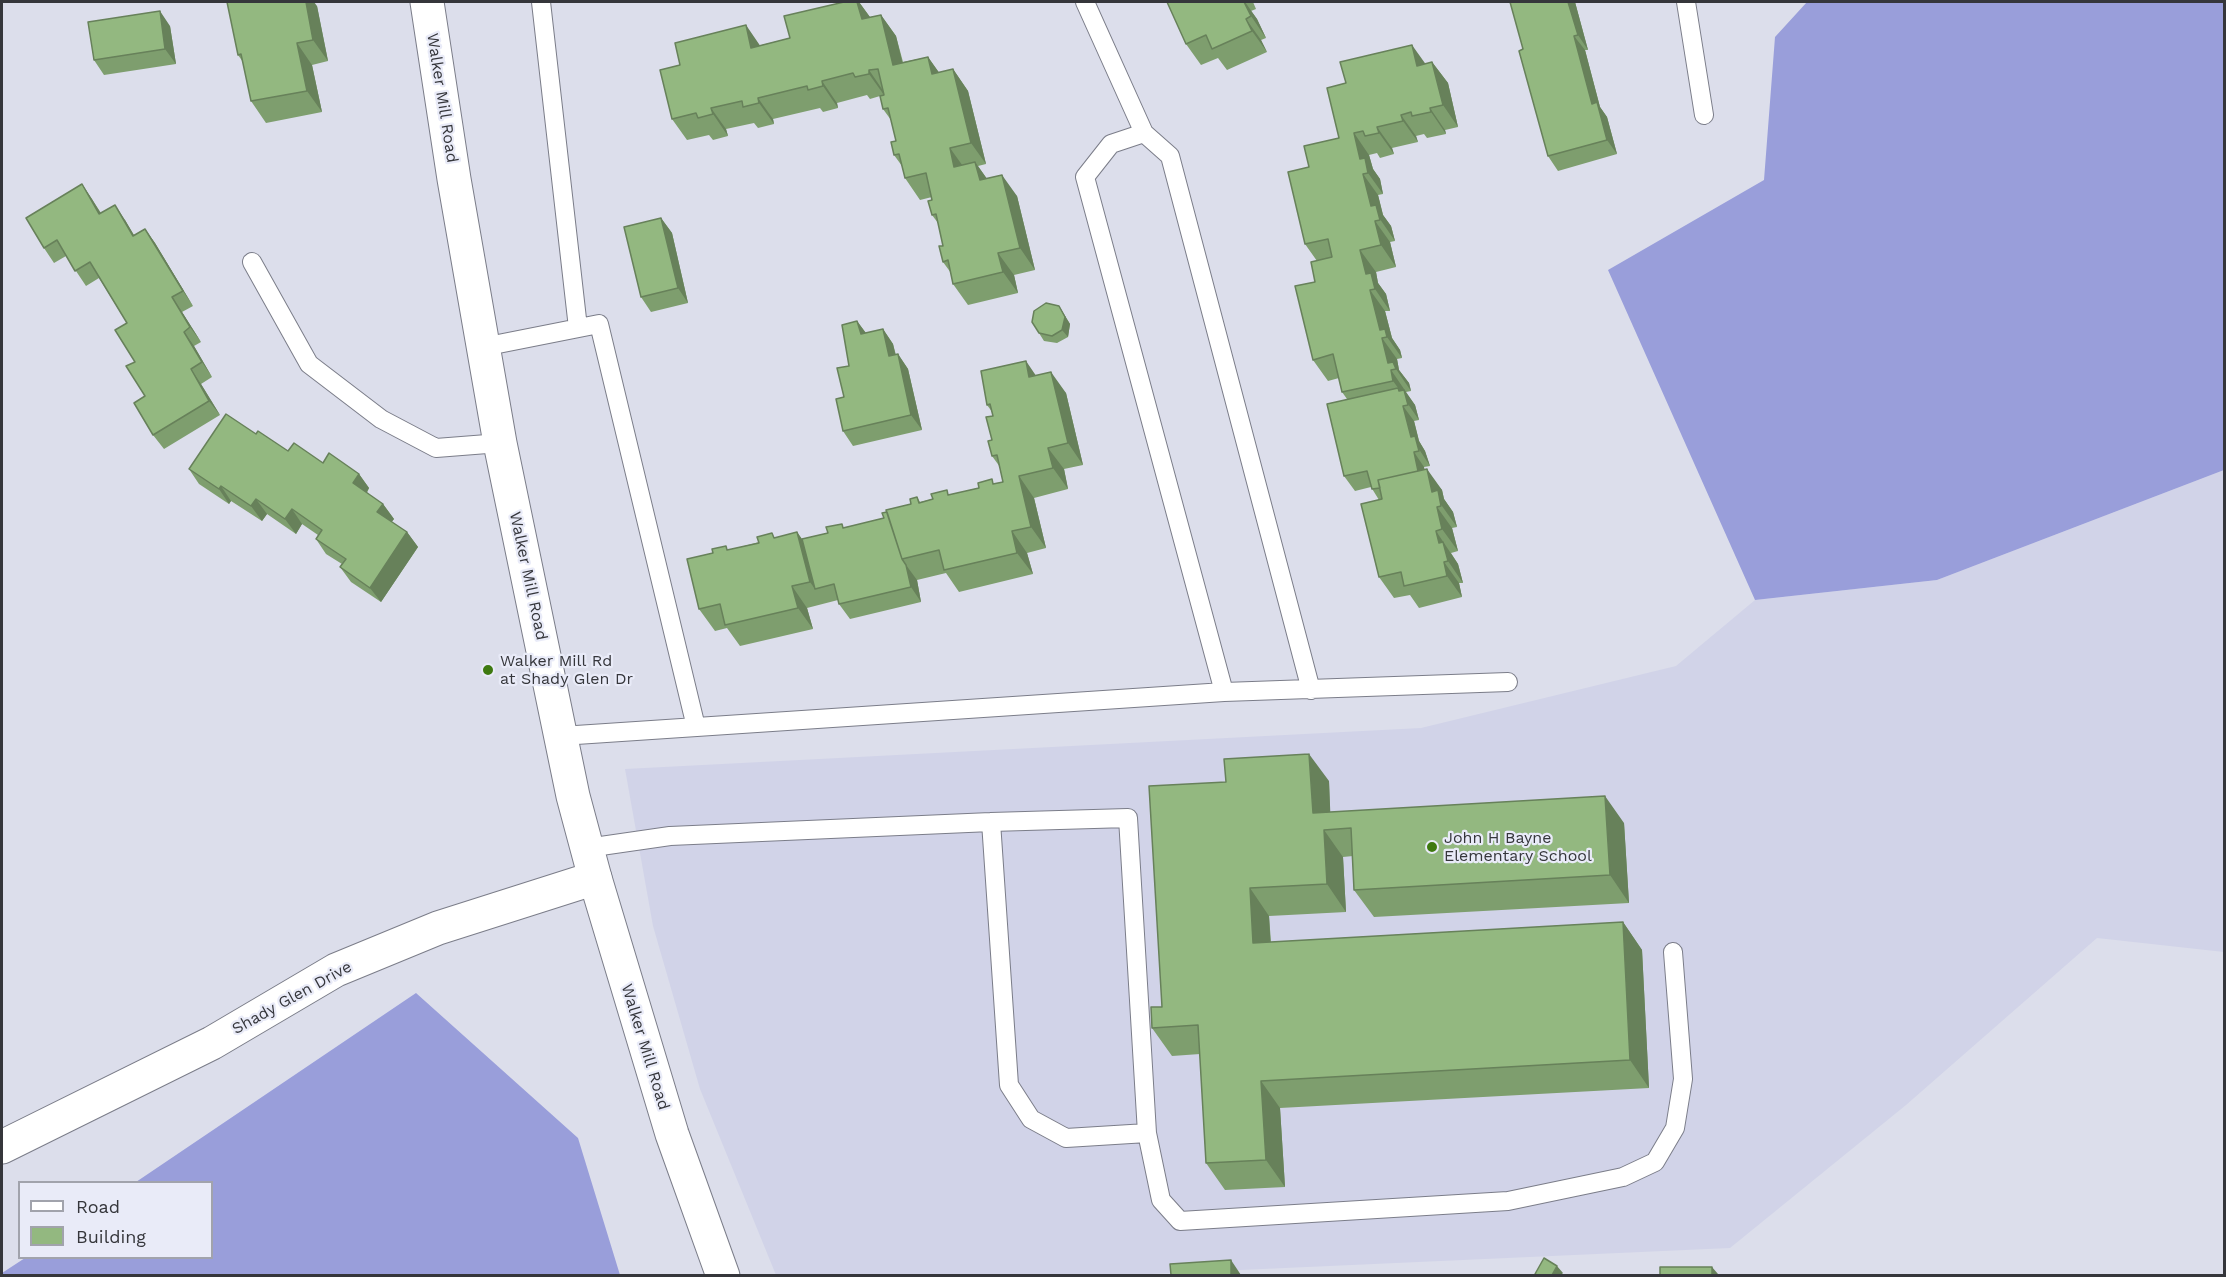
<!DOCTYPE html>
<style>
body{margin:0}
#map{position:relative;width:2226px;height:1277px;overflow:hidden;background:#dcdeeb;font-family:"Work Sans",sans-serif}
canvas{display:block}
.frame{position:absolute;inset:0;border:3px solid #35363b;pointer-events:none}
.legend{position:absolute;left:18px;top:1181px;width:195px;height:78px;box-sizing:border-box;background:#e9ebf8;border:2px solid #a1a3ac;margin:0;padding:8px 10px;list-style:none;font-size:18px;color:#35363b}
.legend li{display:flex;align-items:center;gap:12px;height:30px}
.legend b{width:30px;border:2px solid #a1a3ac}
</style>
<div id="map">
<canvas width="2226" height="1277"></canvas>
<div class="frame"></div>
<ul class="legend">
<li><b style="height:8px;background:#fff"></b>Road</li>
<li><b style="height:16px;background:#93b880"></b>Building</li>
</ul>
</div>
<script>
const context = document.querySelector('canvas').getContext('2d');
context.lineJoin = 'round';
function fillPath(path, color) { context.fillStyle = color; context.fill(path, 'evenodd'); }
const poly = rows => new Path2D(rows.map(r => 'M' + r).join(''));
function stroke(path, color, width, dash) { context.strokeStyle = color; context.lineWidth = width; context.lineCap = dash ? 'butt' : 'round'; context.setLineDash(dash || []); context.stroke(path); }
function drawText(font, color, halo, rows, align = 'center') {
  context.font = font + ' "Work Sans",sans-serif'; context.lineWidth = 4.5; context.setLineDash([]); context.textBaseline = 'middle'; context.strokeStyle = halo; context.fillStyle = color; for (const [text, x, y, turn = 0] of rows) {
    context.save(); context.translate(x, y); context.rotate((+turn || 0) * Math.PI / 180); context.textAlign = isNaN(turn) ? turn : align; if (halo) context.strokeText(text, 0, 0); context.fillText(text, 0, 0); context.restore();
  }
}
const built = poly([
 [2224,470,2224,952,2097,938,1906,1105,1730,1248,1107,1276,776,1275,700,1089,653,926,625,769,1421,728,1676,666,1755,600,1937,580]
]);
const forest = poly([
 [1807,2,2224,2,2224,470,1937,580,1755,600,1608,270,1764,180,1775,37],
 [416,993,578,1138,620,1275,2,1275,2,1273,25,1258,212,1258,212,1182,136,1182]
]);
const lane = poly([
 [541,2,578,328],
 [1085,2,1144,133],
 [1686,2,1704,115],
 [252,262,309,364,381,419,436,448,500,443],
 [483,347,599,324,696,727],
 [1224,692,1085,177,1111,144,1144,133,1170,156,1311,690],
 [561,736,1224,692,1508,682],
 [587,848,670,836,991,822,1128,818,1147,1133,1066,1138,1031,1119,1009,1085,991,822],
 [1147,1133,1161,1200,1180,1221,1508,1201,1623,1177,1655,1162,1675,1128,1683,1079,1673,952]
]);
const secondary = poly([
 [2,1147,212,1043,336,970,438,928,595,878]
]);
const primary = poly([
 [427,2,454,179,500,443,573,796,595,878,672,1134,723,1276]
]);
const wall = poly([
 [859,2,870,17,881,15,896,36,903,62,928,57,939,73,953,69,968,91,986,164,978,166,987,179,1017,196,1035,270,1014,275,1018,293,968,305,953,284,951,273,943,262,943,246,938,223,932,215,932,197,920,200,905,178,902,166,894,155,896,141,891,120,883,109,880,96,870,99,867,95,837,103,838,108,823,112,820,108,773,119,774,124,758,128,754,123,726,129,728,136,713,140,709,135,687,140,672,119,680,65,790,38],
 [1167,2,1253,2,1256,9,1251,11,1257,19,1266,38,1261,40,1267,52,1227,70,1218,58,1201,65,1186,44],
 [1575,2,1588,50,1585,50,1600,107,1607,117,1617,154,1558,171,1548,156,1523,49],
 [317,6,328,61,312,65,322,112,266,123,251,101,243,62,238,55],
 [170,26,176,64,104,75,94,60],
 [1432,62,1448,83,1458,127,1445,130,1446,134,1427,138,1424,134,1416,136,1418,142,1392,148,1394,154,1380,158,1377,153,1369,155,1373,169,1380,179,1383,194,1378,195,1383,215,1391,226,1395,241,1390,242,1396,267,1376,272,1378,283,1386,294,1390,311,1385,311,1392,338,1400,350,1402,358,1397,359,1399,370,1409,383,1411,391,1406,392,1406,393,1415,405,1419,420,1414,421,1419,441,1425,451,1430,466,1424,467,1424,469,1442,490,1444,499,1453,512,1457,527,1452,528,1458,551,1451,553,1458,564,1463,583,1459,583,1462,597,1419,608,1410,595,1394,598,1379,577,1379,500,1371,487,1355,491,1344,476,1347,399,1342,392,1339,378,1328,381,1313,360,1315,282,1317,261,1305,244,1309,167,1339,138,1426,64],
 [82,184,101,213,125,220,134,235,145,229,155,243,193,306,182,312,201,342,194,346,212,377,201,384,220,415,164,449,153,435,145,396,135,362,127,323,99,278,86,286,66,256,54,263,44,248],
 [661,218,672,233,688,303,651,312,641,297],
 [1059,306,1070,324,1068,337,1057,343,1044,341,1032,322],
 [857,321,866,333,883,329,893,344,896,355,898,354,908,369,922,430,853,446,843,431,844,397],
 [1036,375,1066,393,1083,465,1064,469,1068,489,1034,498,1046,548,1027,553,1033,574,959,592,946,573,917,580,921,602,850,619,839,604,838,600,807,608,813,629,740,646,727,628,715,631,699,609,729,550,797,532,802,539,828,533,845,528,884,518,911,504,917,497,920,502,1003,482,1000,467,992,456,993,416,993,413,987,405],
 [256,434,288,451,359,474,369,488,367,493,383,504,394,519,391,522,407,532,418,547,381,602,351,582,340,567,342,564,326,554,316,539,318,535,302,524,296,534,267,514,262,521,231,501,229,504,199,484,189,469],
 [1329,781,1330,812,1624,823,1629,903,1374,917,1354,890,1353,856,1343,857,1346,912,1269,916,1271,942,1623,922,1642,950,1649,1088,1280,1108,1285,1187,1225,1190,1206,1163,1200,1054,1172,1056,1152,1028,1162,1007]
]);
const shadedWall = poly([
 [306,2,314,2,317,6,328,61,313,40],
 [857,2,859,2,872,20,862,19],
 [1244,2,1245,2,1257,19,1266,38,1251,16],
 [1568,2,1575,2,1588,50,1578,35],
 [160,11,170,26,176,64,165,49],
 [881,15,896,36,908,86,893,65],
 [1246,19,1261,40,1267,52,1252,31],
 [746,25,761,47,751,48],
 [1574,36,1585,50,1600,107,1607,117,1617,154,1607,140,1592,104],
 [297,43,312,65,322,112,307,91],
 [1412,45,1427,66,1417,66],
 [928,57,943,78,932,74],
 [1432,62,1448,83,1458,127,1443,105],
 [953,69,968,91,986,164,971,143],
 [869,70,884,92,884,95,869,74],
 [822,81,837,103,838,108,823,86],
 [758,98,773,119,774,124,759,103],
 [711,108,726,129,728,136,713,114],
 [1430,108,1445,130,1446,134,1431,112],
 [1401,115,1416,136,1418,142,1403,121],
 [1377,127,1392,148,1394,154,1379,133],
 [1354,133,1369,155,1373,169,1380,179,1383,194,1368,173,1360,159],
 [950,148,965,169,954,167],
 [975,162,990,183,980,180],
 [1363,174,1378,195,1383,215,1391,226,1395,241,1371,206],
 [1002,175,1017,196,1035,270,1020,248],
 [82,184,92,199,110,229,99,214],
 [115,205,125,220,143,251,133,236],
 [661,218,672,233,688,303,678,288],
 [1375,221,1390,242,1396,267,1381,245],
 [145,229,155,243,193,306,183,291],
 [1360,250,1376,272,1378,283,1386,294,1390,311,1375,289,1366,274],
 [998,253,1014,275,1018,293,1003,272],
 [1370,290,1385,311,1392,338,1400,350,1402,358,1387,337,1380,330],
 [172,297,182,312,201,342,190,327],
 [1059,306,1070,324,1068,337,1062,330],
 [857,321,868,336,861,334],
 [883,329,893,344,899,371,889,356],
 [184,332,194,346,212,377,202,362],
 [1382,338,1397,359,1399,370,1409,383,1411,391,1396,369,1388,363],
 [898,354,908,369,922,430,911,415],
 [1026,361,1041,383,1029,377],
 [191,369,201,384,220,415,209,401],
 [1391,370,1415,405,1419,420,1399,391,1398,388,1407,400,1393,381],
 [1051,372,1066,393,1083,465,1068,443],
 [1403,406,1414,421,1419,441,1425,451,1430,466,1411,437],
 [1048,448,1064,469,1068,489,1053,468],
 [1414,452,1424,467,1430,493,1420,478],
 [1427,469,1442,490,1444,499,1453,512,1457,527,1432,492],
 [359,474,369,488,363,498,353,483],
 [1019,476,1034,498,1046,548,1031,527],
 [221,486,231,501,229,504,219,489],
 [256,499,267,514,262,521,251,506],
 [383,504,394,519,388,527,377,512],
 [1437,507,1452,528,1458,551,1442,529],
 [292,509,302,524,296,534,285,519],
 [1012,531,1027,553,1033,574,1017,553],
 [1436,531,1458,564,1463,583,1448,561,1439,543],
 [407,532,418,547,381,602,370,588],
 [797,532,812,554,815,589,810,582],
 [1444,562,1459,583,1462,597,1447,576],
 [906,565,917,580,921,602,911,587],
 [792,586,807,608,813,629,798,608],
 [1309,754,1329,781,1331,829,1313,813],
 [1605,796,1624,823,1629,903,1610,875],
 [1324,830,1343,857,1346,912,1327,884],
 [1250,888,1269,916,1272,970,1253,943],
 [1623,922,1642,950,1649,1088,1630,1060],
 [1261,1081,1280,1108,1285,1187,1266,1160],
 [1231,1260,1241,1275,1231,1275],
 [1557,1266,1563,1273,1561,1275,1552,1275],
 [1712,1267,1718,1274,1718,1275,1712,1275]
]);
const building = poly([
 [227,2,306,2,313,40,297,43,307,91,251,101,241,54,238,55,227,2],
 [844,2,857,2,862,19,881,15,893,65,928,57,932,74,953,69,971,143,950,148,954,167,975,162,980,180,1002,175,1020,248,998,253,1003,272,953,284,948,260,943,262,939,246,943,246,936,214,932,215,928,201,932,200,926,173,905,178,899,154,894,155,891,142,896,141,888,108,883,109,880,96,884,95,878,69,869,70,869,74,855,77,853,73,822,81,823,86,808,90,807,86,758,98,759,103,743,107,742,101,711,108,713,114,698,118,696,113,672,119,660,70,680,65,675,43,746,25,751,48,790,38,784,16,844,2],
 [1167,2,1244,2,1251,16,1246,19,1252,31,1212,49,1206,35,1186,44,1167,2],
 [1510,2,1568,2,1578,35,1574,36,1592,104,1597,102,1607,140,1548,156,1519,51,1523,49,1510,2],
 [160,11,165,49,94,60,88,22,160,11],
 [1412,45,1417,66,1432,62,1443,105,1430,108,1431,112,1412,116,1411,112,1401,115,1403,121,1377,127,1379,133,1365,136,1363,131,1354,133,1360,159,1365,158,1368,173,1363,174,1371,206,1376,205,1380,220,1375,221,1381,245,1360,250,1366,274,1371,273,1375,289,1370,290,1380,330,1385,329,1387,337,1382,338,1388,363,1393,362,1396,369,1391,370,1393,381,1342,392,1333,354,1313,360,1295,286,1315,282,1311,262,1332,257,1328,239,1305,244,1288,172,1309,167,1304,146,1339,138,1327,88,1346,83,1340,62,1412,45],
 [82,184,99,214,115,205,133,236,145,229,183,291,172,297,190,327,184,332,202,362,191,369,209,401,153,435,134,403,145,396,126,366,135,362,115,330,127,323,90,262,75,271,57,240,44,248,26,218,82,184],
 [661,218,678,288,641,297,624,227,661,218],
 [1046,303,1059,306,1065,317,1062,330,1052,336,1039,333,1032,322,1034,311,1046,303],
 [857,321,861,334,883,329,889,356,898,354,911,415,843,431,836,399,844,397,837,368,849,366,842,325,857,321],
 [1026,361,1029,377,1051,372,1068,443,1048,448,1053,468,1019,476,1031,527,1012,531,1017,553,944,570,939,550,902,559,886,510,911,504,910,499,917,497,919,503,933,499,931,494,947,490,948,495,979,488,978,483,992,479,993,484,1003,482,997,455,992,456,988,441,992,440,986,417,993,416,990,404,987,405,981,371,1026,361],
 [1398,388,1399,391,1404,390,1408,405,1403,406,1411,437,1415,436,1419,451,1414,452,1418,471,1378,480,1380,488,1372,489,1367,471,1344,476,1327,404,1398,388],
 [226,414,256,434,258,431,288,451,294,443,323,463,329,453,359,474,353,483,383,504,377,512,407,532,370,588,340,567,346,559,316,539,322,530,292,509,285,519,256,499,251,506,221,486,219,489,189,469,226,414],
 [1427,469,1432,492,1438,490,1441,506,1437,507,1442,529,1436,531,1439,543,1443,542,1448,561,1444,562,1447,576,1404,586,1401,572,1379,577,1361,504,1382,499,1378,480,1427,469],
 [887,512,902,559,906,565,911,587,839,604,834,584,815,589,802,539,828,533,826,527,842,524,843,528,884,518,882,513,887,512],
 [797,532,810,582,792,586,798,608,725,625,720,604,699,609,687,559,713,553,712,549,726,546,727,550,759,543,757,537,772,533,774,538,797,532],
 [1309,754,1313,813,1605,796,1610,875,1354,890,1351,828,1324,830,1327,884,1250,888,1253,943,1623,922,1630,1060,1261,1081,1266,1160,1206,1163,1198,1025,1152,1028,1151,1007,1162,1007,1149,786,1226,782,1224,759,1309,754],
 [1544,1258,1557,1266,1552,1275,1537,1275,1535,1274,1544,1258],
 [1231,1260,1231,1275,1171,1275,1170,1264,1231,1260],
 [1660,1267,1712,1267,1712,1275,1660,1275,1660,1267]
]);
const markers = [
 [488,670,6,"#3e7910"],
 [1432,847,6,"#3e7910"]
];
const streetNames = [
 ["Walker Mill Road",442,98,81],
 ["Walker Mill Road",528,576,78],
 ["Shady Glen Drive",292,998,-29],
 ["Walker Mill Road",645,1047,73]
];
const poiNames = [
 ["Walker Mill Rd",500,661],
 ["at Shady Glen Dr",500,679],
 ["John H Bayne",1444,838],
 ["Elementary School",1444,856]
];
fillPath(built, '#d1d3e8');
fillPath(forest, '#999eda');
stroke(lane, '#7b7d89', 20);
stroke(secondary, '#7b7d89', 35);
stroke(primary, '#7b7d89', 35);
stroke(lane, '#fff', 18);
stroke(secondary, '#fff', 33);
stroke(primary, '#fff', 33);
fillPath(wall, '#7e9e6e');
fillPath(shadedWall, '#67815a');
fillPath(building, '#93b880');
stroke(building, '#67815a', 1.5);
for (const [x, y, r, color] of markers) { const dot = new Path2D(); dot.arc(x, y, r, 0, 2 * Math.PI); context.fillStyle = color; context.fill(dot); stroke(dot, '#e9ebf8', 2); }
drawText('16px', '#35363b', '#e9ebf8', streetNames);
drawText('16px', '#35363b', '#e9ebf8', poiNames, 'left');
</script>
